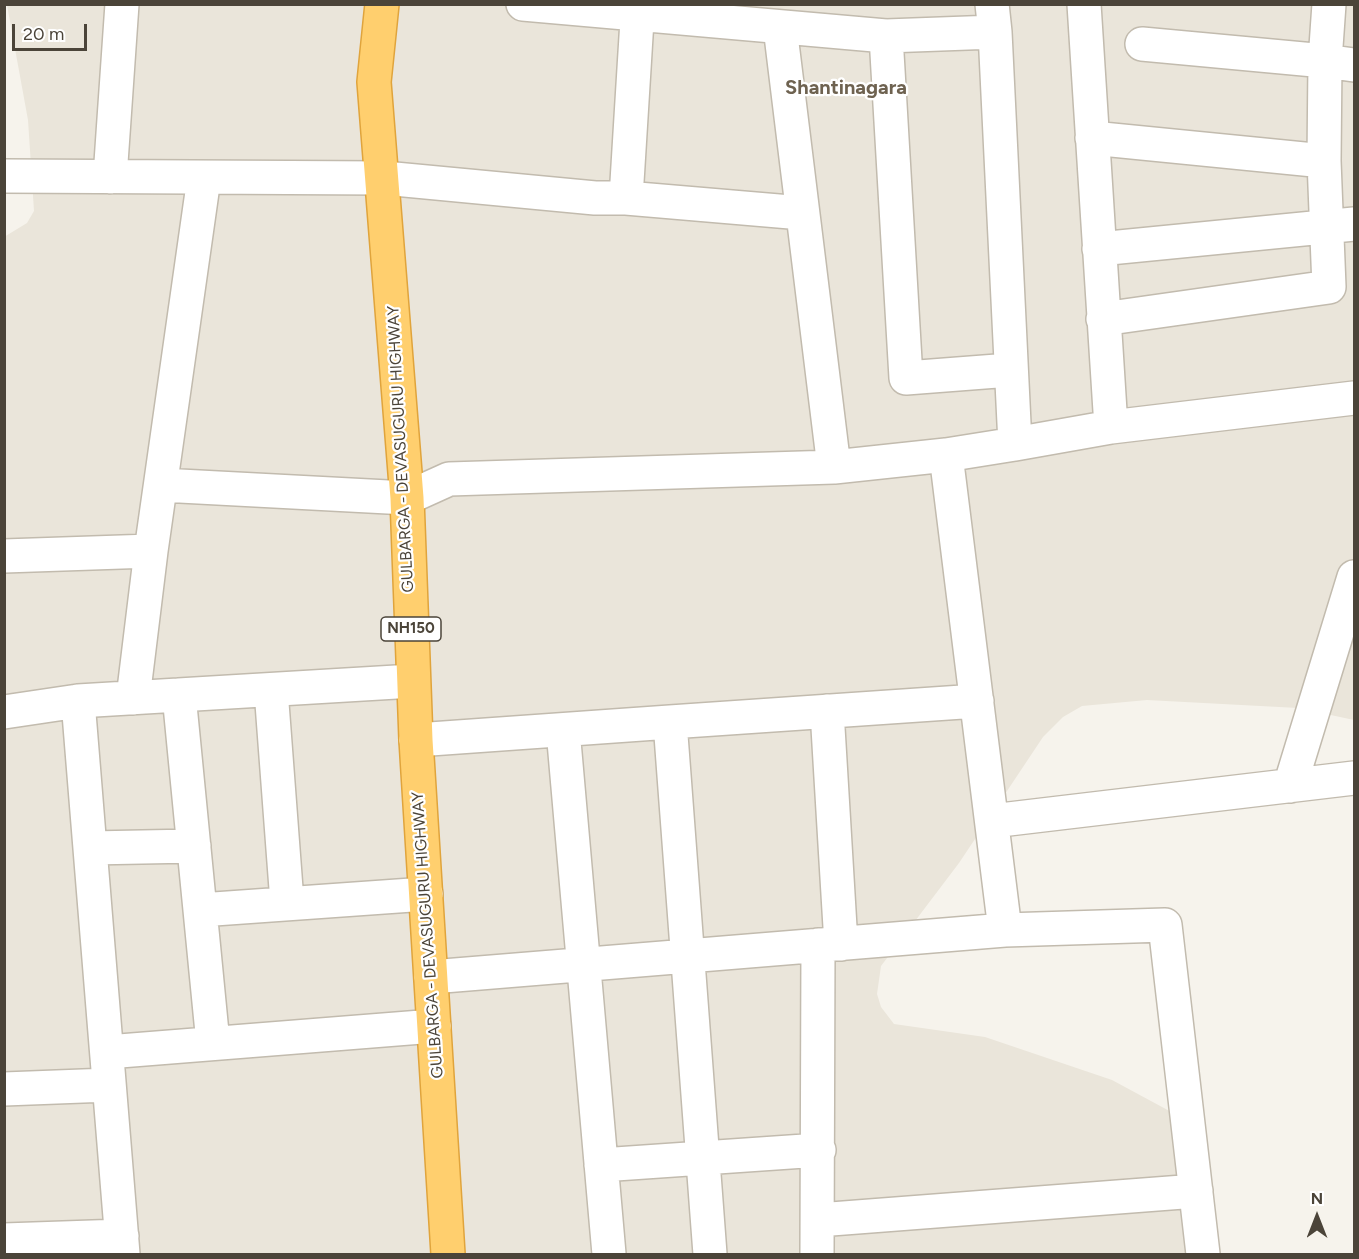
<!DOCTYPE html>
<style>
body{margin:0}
#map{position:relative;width:1359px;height:1259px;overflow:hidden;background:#f6f3ec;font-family:Figtree,sans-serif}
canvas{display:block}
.frame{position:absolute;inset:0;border:6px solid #4b4439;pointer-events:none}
.north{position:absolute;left:1287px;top:1187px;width:60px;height:60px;-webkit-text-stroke:4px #fff;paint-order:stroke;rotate:0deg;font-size:16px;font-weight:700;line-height:24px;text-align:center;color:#4b4439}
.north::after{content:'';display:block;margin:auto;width:21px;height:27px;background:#4b4439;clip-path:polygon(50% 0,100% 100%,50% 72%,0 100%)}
.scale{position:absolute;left:12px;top:24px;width:75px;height:27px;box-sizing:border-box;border:3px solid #4b4439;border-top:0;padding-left:8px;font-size:18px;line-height:21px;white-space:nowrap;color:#4b4439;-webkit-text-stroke:4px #fff;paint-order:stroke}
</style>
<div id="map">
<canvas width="1359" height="1259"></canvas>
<div class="frame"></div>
<div class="north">N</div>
<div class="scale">20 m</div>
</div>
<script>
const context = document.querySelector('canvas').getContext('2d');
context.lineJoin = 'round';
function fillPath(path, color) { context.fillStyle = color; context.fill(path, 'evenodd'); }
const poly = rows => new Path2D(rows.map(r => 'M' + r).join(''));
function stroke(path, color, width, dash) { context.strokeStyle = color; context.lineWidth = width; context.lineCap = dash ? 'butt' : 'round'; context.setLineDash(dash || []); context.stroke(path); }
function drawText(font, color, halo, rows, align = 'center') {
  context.font = font + ' Figtree,sans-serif'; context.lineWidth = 4.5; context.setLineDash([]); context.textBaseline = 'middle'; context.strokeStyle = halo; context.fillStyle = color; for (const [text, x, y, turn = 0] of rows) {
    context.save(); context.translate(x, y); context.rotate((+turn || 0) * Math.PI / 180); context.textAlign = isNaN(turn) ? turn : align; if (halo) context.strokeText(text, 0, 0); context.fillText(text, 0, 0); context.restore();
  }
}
const residential = poly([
 [7,5,1354,5,1354,720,1298,708,1147,700,1082,706,1063,717,1043,737,959,863,881,966,877,994,881,1007,894,1024,985,1037,1112,1080,1175,1114,1194,1254,5,1254,4,237,27,223,34,211,28,120]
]);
const minor = poly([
 [523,4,886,36,995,32],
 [1084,4,1111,427,1354,398],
 [1329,4,1325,61,1354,65],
 [780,27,834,467],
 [886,36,906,378,1010,370],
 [1092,138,1324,161],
 [4,176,384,178,595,198,626,198,638,4],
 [110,177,122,4],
 [626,198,802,213],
 [1099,249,1354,224],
 [1103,319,1329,287,1324,161,1325,61,1142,44],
 [1015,444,1111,427],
 [161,485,407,498,449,479,834,467,946,455,1015,444,995,32,992,4],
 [4,556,151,551],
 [271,690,287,902],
 [179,695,213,1043],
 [133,698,151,551,204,178],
 [827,711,841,944],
 [4,712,78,701],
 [670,722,977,701],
 [563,730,609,1254],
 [416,740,670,722,710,1254],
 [1290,786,1354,577],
 [992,821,1354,778],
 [90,848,194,846],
 [200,910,426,894],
 [1005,930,1165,925,1203,1254],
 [431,977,1005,930,946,455],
 [107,1052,434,1026],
 [4,1089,109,1085],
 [601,1165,819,1150],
 [818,1220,1196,1191],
 [4,1240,122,1236],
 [123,1254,78,701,413,681],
 [817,1254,818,945]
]);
const highway = poly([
 [382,4,374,82,407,498,416,740,448,1254]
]);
const shields = [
 [411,629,60]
];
const shieldNames = [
 ["NH150",411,629]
];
const streetNames = [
 ["GULBARGA - DEVASUGURU HIGHWAY",401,449,-93],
 ["GULBARGA - DEVASUGURU HIGHWAY",428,935,-94]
];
const quarterNames = [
 ["Shantinagara",846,88]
];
fillPath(residential, '#eae5da');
stroke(minor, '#c2bbae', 36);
stroke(highway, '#e0a43c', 36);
stroke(minor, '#fff', 33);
stroke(highway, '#ffcf6e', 33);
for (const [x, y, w] of shields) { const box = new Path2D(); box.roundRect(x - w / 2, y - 12, w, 24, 4.5); context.fillStyle = '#fff'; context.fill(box); stroke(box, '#4b4439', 1.5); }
drawText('bold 15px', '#4b4439', null, shieldNames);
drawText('16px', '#4b4439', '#fff', streetNames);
drawText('bold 20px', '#6e6250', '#fff', quarterNames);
</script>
